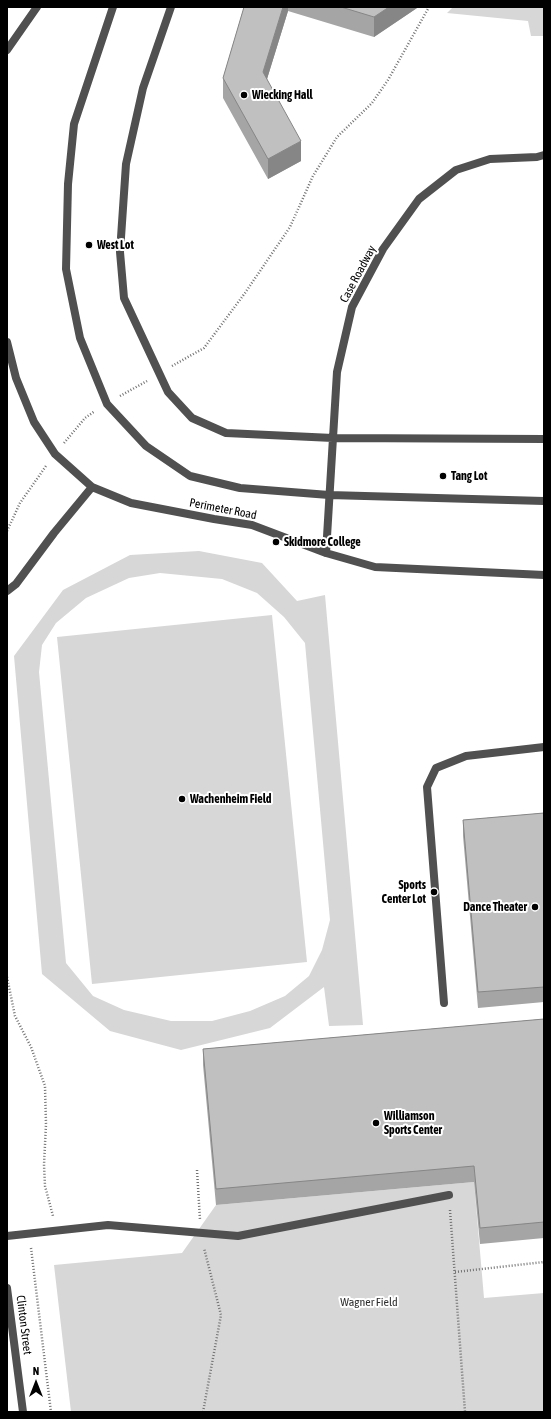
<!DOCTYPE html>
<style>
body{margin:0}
#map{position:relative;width:551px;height:1419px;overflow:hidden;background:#fff;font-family:"Asap Condensed",sans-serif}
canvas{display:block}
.frame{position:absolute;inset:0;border:8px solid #000;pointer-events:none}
.north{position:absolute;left:16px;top:1363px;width:40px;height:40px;-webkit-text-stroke:3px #fff;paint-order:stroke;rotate:0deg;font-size:11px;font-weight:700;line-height:16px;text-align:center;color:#000}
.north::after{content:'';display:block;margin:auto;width:14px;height:18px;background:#000;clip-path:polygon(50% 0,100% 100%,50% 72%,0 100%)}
</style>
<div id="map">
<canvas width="551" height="1419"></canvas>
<div class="frame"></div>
<div class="north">N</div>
</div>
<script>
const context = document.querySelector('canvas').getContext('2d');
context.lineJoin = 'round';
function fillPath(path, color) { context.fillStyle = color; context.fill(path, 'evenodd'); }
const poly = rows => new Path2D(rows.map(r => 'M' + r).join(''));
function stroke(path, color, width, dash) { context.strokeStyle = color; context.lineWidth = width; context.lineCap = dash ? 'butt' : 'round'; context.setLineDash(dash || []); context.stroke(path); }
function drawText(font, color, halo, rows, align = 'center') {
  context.font = font + ' "Asap Condensed",sans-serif'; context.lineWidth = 4; context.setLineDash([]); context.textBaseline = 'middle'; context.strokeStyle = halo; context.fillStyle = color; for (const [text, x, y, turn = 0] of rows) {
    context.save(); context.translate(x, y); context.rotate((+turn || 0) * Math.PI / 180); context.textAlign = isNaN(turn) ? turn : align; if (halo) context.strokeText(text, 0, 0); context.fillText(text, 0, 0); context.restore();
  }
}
const green = poly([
 [453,7,544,7,544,36,531,36,528,21,447,13],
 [199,551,262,563,297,601,325,595,363,1025,329,1026,324,987,270,1028,181,1050,110,1031,42,974,14,656,63,590,130,555],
 [160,573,222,579,257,593,284,617,305,643,330,920,322,950,309,976,285,996,250,1011,212,1021,171,1021,124,1010,93,996,66,963,39,672,42,645,56,623,86,598,129,578],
 [272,615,307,962,92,984,57,637],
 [474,1182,484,1298,544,1293,544,1412,71,1412,54,1265,182,1253,216,1205]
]);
const path = poly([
 [172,366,204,348,245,293,290,227,313,176,337,137,372,103,388,80,429,7],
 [120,396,147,381],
 [64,443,85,418,95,411],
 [7,531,20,503,46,466],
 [7,977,15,1016,31,1047,45,1086,46,1124,44,1165,45,1186,53,1216],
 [197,1170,200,1220],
 [450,1210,465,1412],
 [31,1248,51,1412],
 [455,1272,544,1262],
 [203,1412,221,1315,204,1248]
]);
const service = poly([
 [113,7,74,124,68,184,66,269,80,338,107,404,146,446,190,476,240,488,329,495,544,501],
 [171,7,143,88,126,164,120,252,124,298,168,392,192,418,226,433,333,438,544,439],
 [7,50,37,7],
 [7,342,16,378,34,422,55,454,92,487,131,503,214,519,252,525,326,553,375,567,544,575],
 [326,553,337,372,352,307,383,249,419,199,456,170,490,159,537,157,544,155],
 [7,591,16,584,54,533,92,487],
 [444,1003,427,787,436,768,466,756,544,747],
 [7,1236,108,1225,238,1236,449,1195]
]);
const tertiary = poly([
 [7,1288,23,1412]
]);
const wall = poly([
 [244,7,418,7,417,8,374,37,288,11,267,79,301,161,268,179,223,98,223,78],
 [544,813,544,1002,478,1008,463,836,463,820],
 [544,1019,544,1238,480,1244,474,1182,216,1205,203,1065,203,1049]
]);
const shadedWall = poly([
 [283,7,288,7,288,11,263,92,263,72],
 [389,7,418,7,417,8,374,37,374,17],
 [301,141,301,161,268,179,268,159]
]);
const building = poly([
 [244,7,283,7,263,72,301,141,268,159,223,78,244,7],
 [341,7,389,7,374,17,341,7],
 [544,813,544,987,478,992,463,820,544,813],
 [544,1019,544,1222,480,1228,474,1166,216,1189,203,1049,544,1019]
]);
const markers = [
 [244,95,4,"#000"],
 [89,245,4,"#000"],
 [443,476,4,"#000"],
 [276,542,4,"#000"],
 [182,799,4,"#000"],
 [434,892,4,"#000"],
 [535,907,4,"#000"],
 [376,1123,4,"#000"]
];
const poiNames = [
 ["Wiecking Hall",252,95],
 ["West Lot",97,245],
 ["Tang Lot",451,476],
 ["Skidmore College",284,542],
 ["Wachenheim Field",190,799],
 ["Sports",426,885,"right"],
 ["Center Lot",426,899,"right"],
 ["Dance Theater",527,907,"right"],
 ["Williamson",384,1116],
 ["Sports Center",384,1130]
];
const streetNames = [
 ["Case Roadway",358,274,-62],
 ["Perimeter Road",223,509,11],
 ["Clinton Street",24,1325,83]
];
const parkNames = [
 ["Wagner Field",369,1302]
];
fillPath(green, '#d7d7d7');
stroke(path, '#727272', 2.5, [1, 2]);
stroke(service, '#505050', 8);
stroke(tertiary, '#505050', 8);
fillPath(wall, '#a5a5a5');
fillPath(shadedWall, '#868686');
fillPath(building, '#c0c0c0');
stroke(building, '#868686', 1);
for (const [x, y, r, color] of markers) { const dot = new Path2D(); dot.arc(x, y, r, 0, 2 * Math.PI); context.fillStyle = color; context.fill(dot); stroke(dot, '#fff', 1.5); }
drawText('bold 12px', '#000', '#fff', poiNames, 'left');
drawText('12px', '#000', '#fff', streetNames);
drawText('12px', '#2e2e2e', '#fff', parkNames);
</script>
